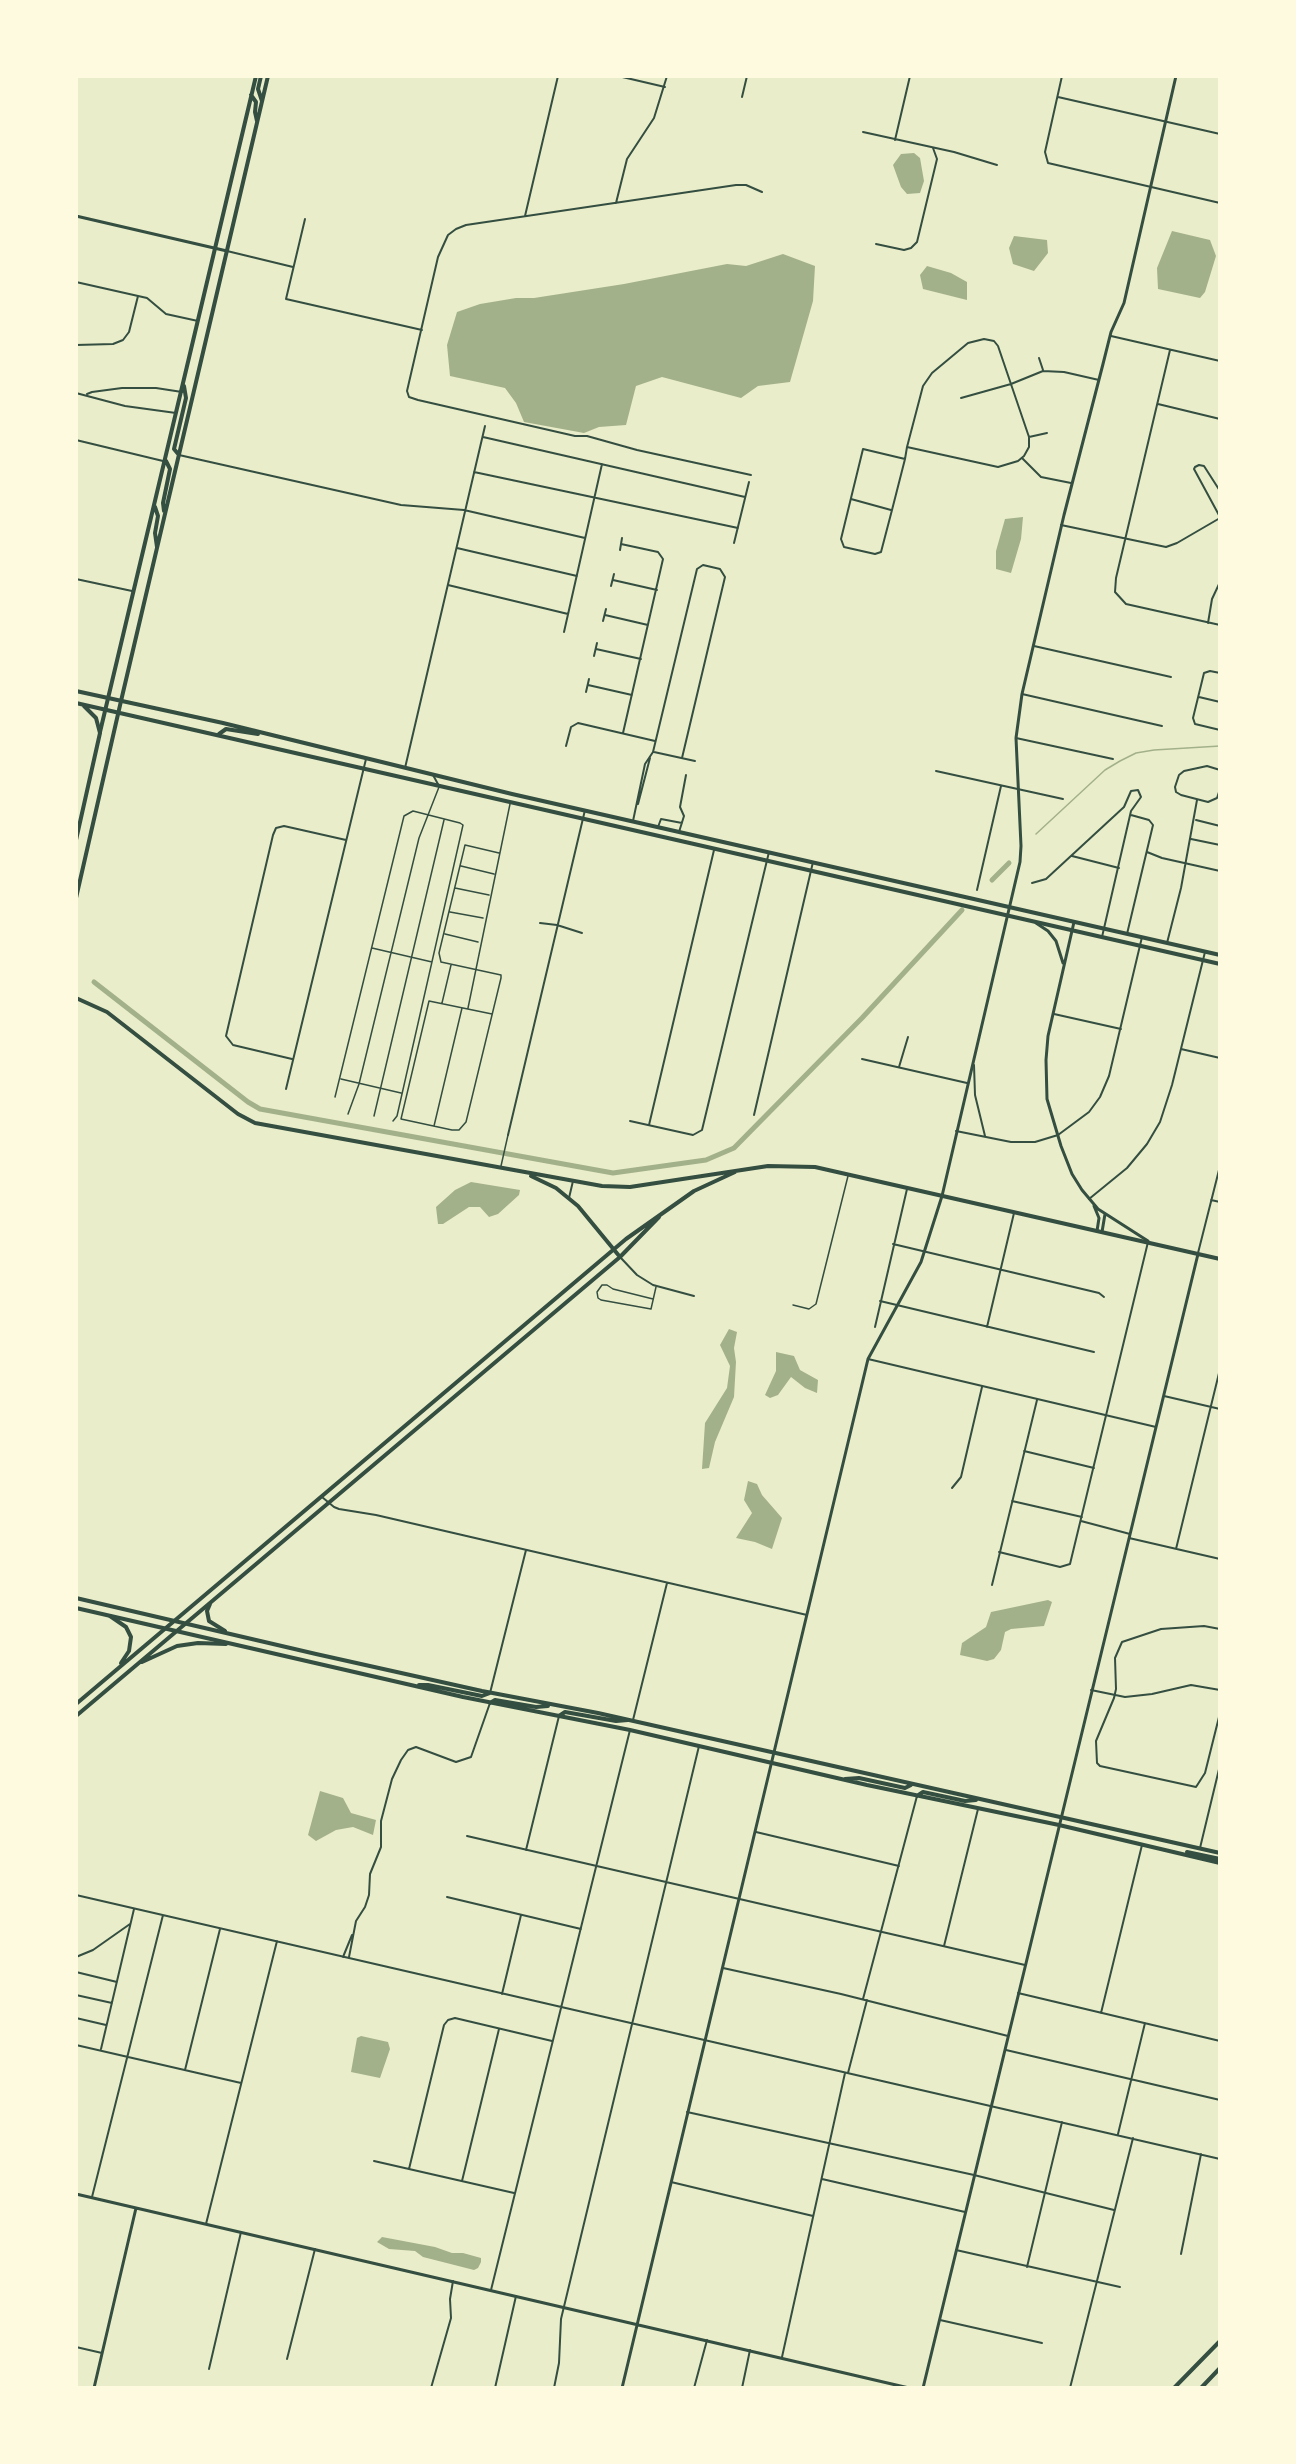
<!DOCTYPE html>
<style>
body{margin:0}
#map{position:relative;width:1296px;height:2464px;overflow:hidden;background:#e9edc9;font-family:Karla,sans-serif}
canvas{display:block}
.frame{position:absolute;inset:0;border:78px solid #fefae0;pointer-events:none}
</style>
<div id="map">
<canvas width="1296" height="2464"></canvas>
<div class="frame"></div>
</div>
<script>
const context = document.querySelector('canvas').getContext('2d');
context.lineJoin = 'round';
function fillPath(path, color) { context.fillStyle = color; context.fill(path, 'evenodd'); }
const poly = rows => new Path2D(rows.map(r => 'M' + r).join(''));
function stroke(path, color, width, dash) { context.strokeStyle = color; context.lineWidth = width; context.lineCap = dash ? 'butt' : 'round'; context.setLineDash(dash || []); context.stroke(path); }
const water = poly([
 [914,153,920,158,924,181,920,193,907,194,901,187,893,165,901,154],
 [1172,231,1210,240,1216,256,1205,292,1200,298,1158,289,1157,268],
 [1014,236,1047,240,1048,253,1034,271,1013,264,1009,248],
 [783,254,815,266,813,301,790,382,758,386,741,398,662,377,636,386,626,425,599,427,584,433,524,422,516,403,505,388,450,376,447,345,457,312,480,304,516,298,534,298,624,284,727,264,746,266],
 [927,266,951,273,967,282,967,300,923,289,920,275],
 [1023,517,1021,539,1011,573,996,569,996,551,1005,519],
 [471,1182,520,1190,519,1195,498,1214,489,1217,480,1207,469,1207,443,1224,438,1224,436,1207,455,1190],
 [729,1329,737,1332,734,1348,736,1362,734,1397,715,1442,709,1468,702,1469,705,1423,727,1388,730,1366,720,1345],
 [776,1352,794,1356,800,1370,818,1380,817,1393,805,1388,791,1377,778,1395,770,1398,765,1395,776,1371],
 [748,1481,757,1484,762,1495,782,1518,772,1549,755,1542,736,1538,752,1513,744,1500],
 [1048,1600,1052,1602,1044,1626,1011,1629,1005,1632,1001,1650,994,1659,987,1661,960,1655,962,1643,986,1627,991,1612],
 [320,1791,343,1798,351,1813,376,1820,373,1835,353,1827,336,1830,316,1841,308,1835],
 [361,2036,388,2042,390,2049,380,2078,351,2072,357,2038],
 [382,2237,435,2247,452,2253,463,2253,481,2258,481,2262,478,2268,474,2270,423,2257,415,2251,389,2249,377,2242]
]);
const stream = poly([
 [1036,834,1105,770,1120,761,1136,753,1154,750,1220,746]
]);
const canal = poly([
 [992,880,1009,863],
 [94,982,248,1102,260,1109,613,1173,706,1160,734,1148,862,1018,962,910]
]);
const service = poly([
 [461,866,494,874],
 [455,888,489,895],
 [450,912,483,918],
 [445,934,478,942],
 [372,948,432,962],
 [442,1003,451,965],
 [468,1008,510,804],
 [492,1014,429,1001,401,1119,452,1130,459,1130,466,1122,501,978,501,975,441,962,439,953,465,845,499,853],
 [341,1079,401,1093],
 [335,1097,404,816,413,811,460,823,463,825,397,1116,393,1121],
 [348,1114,359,1084,419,838,439,787],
 [374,1116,444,820],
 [434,1126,462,1008],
 [501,1166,508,1135],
 [653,1299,613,1289,607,1285,602,1285,597,1292,598,1298,601,1300,651,1309,656,1287],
 [793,1305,809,1309,816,1304,848,1176]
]);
const minor = poly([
 [618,76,665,87],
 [1062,76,1045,152,1048,163,1220,203],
 [742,97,747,76],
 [1058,97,1220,134],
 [863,132,954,152,997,165],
 [895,140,910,76],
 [616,203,627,159,654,118,667,76],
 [525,216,558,76],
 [305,219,286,299,422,330],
 [876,244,904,250,911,248,917,242,937,159,933,148],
 [227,251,293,267],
 [76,282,147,298,166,314,198,321],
 [1111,336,1220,361],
 [76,345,113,344,123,340,129,332,138,296],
 [1170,350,1116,578,1115,592,1126,604,1220,625],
 [1039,358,1043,370],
 [76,393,125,406,176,413],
 [87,394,92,392,122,388,156,388,182,392],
 [961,398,1011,384,1043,371,1064,372,1099,380],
 [1158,404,1220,419],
 [483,437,745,497],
 [1029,437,1047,433],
 [76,440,163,461],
 [179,455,401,505,464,510,585,538],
 [1022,458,1041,477,1071,483],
 [905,459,863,449,841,539,844,547,875,554,881,552,892,510,905,459,907,447,923,386,932,373,968,343,984,339,994,341,998,346,1029,437,1029,447,1024,456,1018,461,998,467,907,447],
 [474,472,738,528],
 [751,475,637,450,587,436,575,436,418,400,409,397,407,391,438,257,448,235,456,229,466,225,736,185,746,185,762,192],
 [1220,491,1204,466,1199,465,1195,467,1194,469,1220,517],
 [851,499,891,510],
 [1061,525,1166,547,1177,543,1220,518],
 [734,543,749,482],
 [621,544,658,552,663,559,623,733],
 [457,548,577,576],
 [620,550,622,538],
 [76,579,132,591],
 [613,580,657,590],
 [448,585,568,614],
 [611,586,614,574],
 [605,615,648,625],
 [603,621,606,609],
 [1208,623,1212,599,1220,582],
 [564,632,602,464],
 [1034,646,1171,677],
 [596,649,641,659],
 [594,656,597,643],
 [1220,673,1210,671,1204,673,1193,718,1195,724,1220,730],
 [588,685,632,695],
 [586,692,589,679],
 [1022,694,1162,726],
 [1199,697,1220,702],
 [1016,738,1113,759],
 [566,746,571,727,578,723,655,741],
 [654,752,695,761],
 [405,768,485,426],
 [1220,770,1207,766,1184,771,1179,775,1175,787,1176,792,1181,795,1208,802,1217,798,1220,789],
 [936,771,1063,799],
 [433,775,439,786],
 [638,804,650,758],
 [1196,820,1220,826],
 [633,821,645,764,653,752,697,569,703,565,720,569,725,577,682,758],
 [658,827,661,819,682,823],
 [679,832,684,816,680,807,686,775],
 [1191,839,1220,845],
 [1147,852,1162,858,1220,871],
 [1072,856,1119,868],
 [1032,883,1046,879,1124,807,1131,791,1138,790,1141,797,1131,811,1102,937],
 [977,890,1001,786],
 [540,923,557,925,582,933],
 [1127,934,1153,825,1149,820,1131,815],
 [1167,943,1181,888,1197,800],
 [1054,1014,1121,1029],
 [1181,1049,1220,1058],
 [292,1059,233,1045,226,1036,273,835,276,828,284,826,346,840],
 [862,1059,967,1083],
 [974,1065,975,1095,985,1136],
 [899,1067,908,1037],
 [286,1089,366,759],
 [754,1115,813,862],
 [630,1121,693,1135,702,1130,769,852],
 [649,1125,714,850],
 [956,1131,1011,1142,1035,1142,1058,1135,1089,1112,1100,1097,1109,1076,1142,937],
 [508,1135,585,810],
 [569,1198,573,1181],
 [1089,1199,1127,1168,1147,1144,1160,1122,1172,1085,1205,952],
 [1211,1200,1220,1202],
 [893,1244,1099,1293,1104,1297],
 [1198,1253,1220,1166],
 [620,1257,637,1275,653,1285,694,1296],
 [880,1301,1094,1352],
 [875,1327,907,1189],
 [987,1327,1014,1213],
 [868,1359,1156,1427],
 [1164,1396,1220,1409],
 [1024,1451,1094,1468],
 [952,1488,961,1477,982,1387],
 [322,1497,334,1507,339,1509,376,1515,807,1615],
 [1012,1501,1082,1517],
 [1081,1521,1130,1534],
 [1129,1538,1220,1559],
 [1176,1549,1220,1369],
 [999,1552,1060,1567,1070,1564,1148,1242],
 [992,1585,1037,1400],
 [1220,1629,1204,1626,1161,1629,1122,1642,1115,1658,1116,1689,1114,1698,1096,1741,1097,1763,1100,1766,1196,1787,1205,1773,1220,1713],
 [1091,1690,1125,1697,1152,1694,1191,1685,1220,1690],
 [490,1693,526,1550],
 [633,1720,667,1583],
 [756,1832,899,1866],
 [467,1836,1025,1965],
 [1200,1848,1220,1765],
 [526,1850,559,1716],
 [76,1895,1220,2159],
 [447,1897,581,1929],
 [944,1946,978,1809],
 [76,1957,93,1950,130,1924],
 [343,1957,352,1935],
 [349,1957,356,1921,365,1907,369,1895,370,1874,381,1847,381,1821,392,1779,401,1760,408,1750,416,1747,456,1762,471,1757,490,1703],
 [723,1968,841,1994,1008,2036],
 [76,1972,117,1982],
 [1018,1993,1220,2041],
 [502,1994,521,1915],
 [76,1995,112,2003],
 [863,1999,917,1796],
 [1101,2013,1142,1845],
 [76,2018,106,2025],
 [76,2045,241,2083],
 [101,2049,134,1909],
 [1006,2050,1220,2100],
 [185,2070,220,1929],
 [848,2073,867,2000],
 [687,2112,974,2175,1114,2210],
 [1118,2134,1145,2023],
 [374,2161,514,2193],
 [409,2169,444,2025,448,2020,455,2018,552,2041],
 [822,2179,965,2212],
 [462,2181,499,2029],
 [671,2182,813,2216],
 [92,2197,163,1915],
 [206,2224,277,1941],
 [956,2250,1120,2287],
 [1181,2254,1201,2154],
 [1027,2267,1062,2122],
 [491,2290,630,1730],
 [940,2320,1042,2343],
 [76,2347,102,2353],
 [782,2357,845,2073],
 [287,2359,315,2249],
 [209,2369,241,2232],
 [431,2388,451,2318,450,2299,453,2281],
 [495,2388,516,2296],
 [554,2388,559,2363,561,2319,699,1746],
 [694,2388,707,2340],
 [742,2388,750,2350],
 [1070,2388,1133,2138]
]);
const tertiary = poly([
 [76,216,227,251],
 [1074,922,1048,1036,1046,1060,1047,1099,1061,1146,1072,1174,1082,1190,1098,1209,1148,1241],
 [1036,923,1048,931,1056,941,1063,963],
 [1094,1206,1099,1218,1097,1231],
 [1102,1232,1105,1214],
 [76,2194,909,2388],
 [94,2388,136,2208],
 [622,2388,868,1359,921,1262,942,1196,1020,862,1021,846,1016,738,1022,694,1064,515,1103,364,1111,332,1124,303,1176,76],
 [923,2388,1198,1254]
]);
const secondary = poly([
 [261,76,258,89,262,101],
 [251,95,256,102,255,112,257,121],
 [179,455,174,449,186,398,184,386],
 [155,507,158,516,155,533,157,547],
 [164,511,163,503,170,469,166,461],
 [121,701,268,76],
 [100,732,256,76],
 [76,998,107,1012,238,1114,255,1123,602,1186,630,1187,768,1166,815,1167,1220,1259],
 [531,1176,556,1188,578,1206,620,1257],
 [210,1604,207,1611,209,1621,225,1631],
 [110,1616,126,1627,131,1637,129,1651,121,1663],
 [142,1662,177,1646,198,1643,226,1644],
 [76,1704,626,1239,694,1191,735,1172],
 [76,1716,620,1257,659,1217]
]);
const primary = poly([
 [76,691,223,723,512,794,1220,955],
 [76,703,1220,964],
 [219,734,226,729,258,734],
 [76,840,100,733,96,718,84,706],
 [76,898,121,701],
 [76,1598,316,1654,482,1691,598,1713,1220,1853],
 [76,1608,463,1697,630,1730,867,1785,1059,1825,1220,1863],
 [419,1685,428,1685,482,1696,490,1693],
 [490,1703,495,1700,536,1707,548,1706],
 [559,1716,565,1712,616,1721,628,1720],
 [845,1779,859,1778,905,1788,911,1785],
 [917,1796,923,1792,965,1801,976,1800],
 [1187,1852,1220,1859],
 [1174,2388,1220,2341],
 [1201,2388,1220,2368]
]);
fillPath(water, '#a3b18a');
stroke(stream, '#a3b18a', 1.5);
stroke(canal, '#a3b18a', 5);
stroke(service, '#344e41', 1.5);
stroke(minor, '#344e41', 2);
stroke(tertiary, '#344e41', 3);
stroke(secondary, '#344e41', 4);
stroke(primary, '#344e41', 4);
</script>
